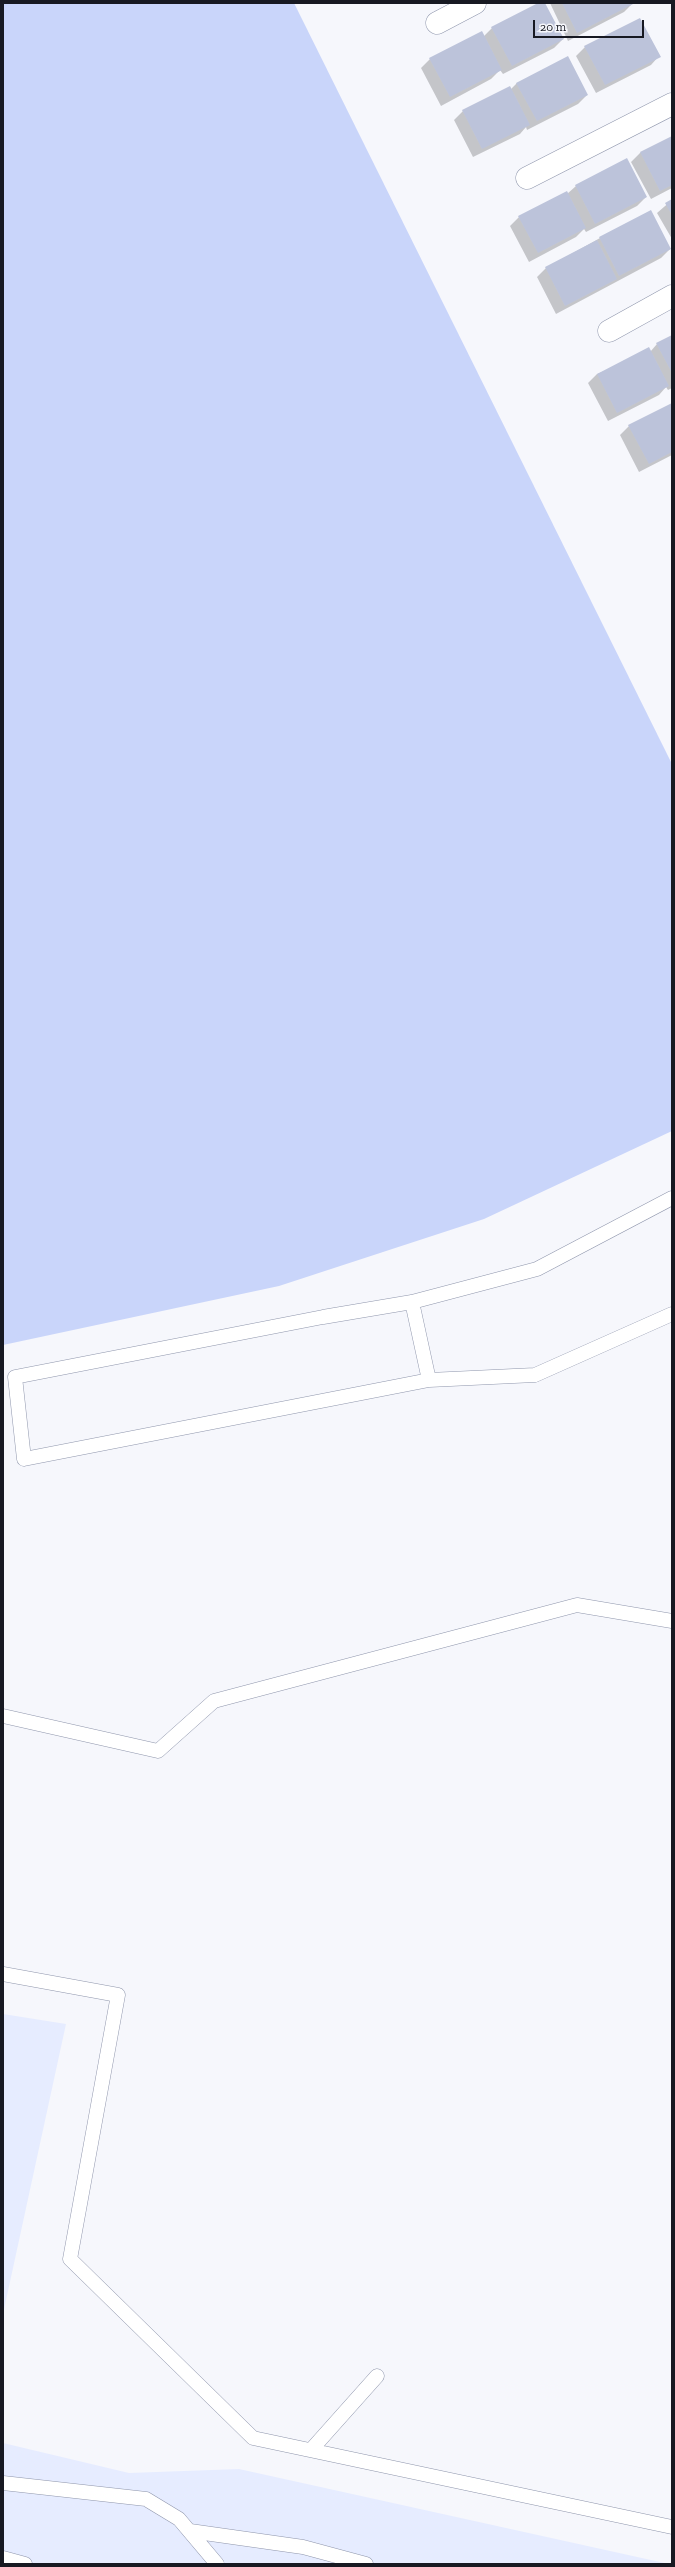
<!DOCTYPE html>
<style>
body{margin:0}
#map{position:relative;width:675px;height:2567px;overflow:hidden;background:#f6f7fc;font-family:"Zilla Slab",serif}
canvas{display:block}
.frame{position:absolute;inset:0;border:4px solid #171922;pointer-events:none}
.scale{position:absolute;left:533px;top:20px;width:111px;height:18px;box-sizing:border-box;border:2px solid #171922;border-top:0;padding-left:5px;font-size:12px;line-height:14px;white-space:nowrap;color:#171922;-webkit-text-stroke:3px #f6f7fc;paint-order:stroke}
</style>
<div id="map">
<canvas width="675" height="2567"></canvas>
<div class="frame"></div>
<div class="scale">20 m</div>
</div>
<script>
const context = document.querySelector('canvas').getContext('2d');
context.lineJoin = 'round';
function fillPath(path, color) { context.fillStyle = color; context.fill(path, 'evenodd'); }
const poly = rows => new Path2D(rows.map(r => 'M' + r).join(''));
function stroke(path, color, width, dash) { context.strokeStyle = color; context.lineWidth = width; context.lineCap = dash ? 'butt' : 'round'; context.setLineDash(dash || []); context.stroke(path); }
const built = poly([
 [3,2014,66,2024,3,2314],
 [3,2443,129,2473,239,2469,669,2564,3,2564]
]);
const green = poly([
 [3,3,294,3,672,764,672,1131,484,1219,279,1286,3,1345]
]);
const shadow = poly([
 [540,3,544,3,563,39,554,48,503,74,500,70,491,79,441,106,421,68,430,59,483,37,492,28],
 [550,3,633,3,624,12,568,41],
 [585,47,659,56,651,65,596,93,576,56],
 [517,83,587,95,578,104,527,130,526,127,520,134,473,157,454,120,463,111,511,89],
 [672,137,672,188,651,199,631,162,640,153],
 [576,186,646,197,637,206,586,232,584,229,576,237,529,262,510,226,519,217,567,194],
 [672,200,672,239,657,213],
 [600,238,670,249,661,258,556,314,537,277,546,268],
 [672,337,672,388,668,390,666,387,659,395,608,421,588,383,597,374,650,352,657,344],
 [672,404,672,455,639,472,620,435,629,426]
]);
const building = poly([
 [538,3,545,3,564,39,512,66,491,27],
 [562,3,635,3,577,33],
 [640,18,661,57,605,85,584,46],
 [482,31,502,70,450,97,429,58],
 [568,56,588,95,537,121,516,83],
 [510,86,530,125,482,149,462,110],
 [672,136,672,185,660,191,640,152],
 [627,158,647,197,595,224,575,185],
 [567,191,586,228,538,253,518,216],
 [672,199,672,215,665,203],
 [651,210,671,249,619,276,599,237],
 [597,240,617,279,565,306,545,267],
 [672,335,672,373,656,343],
 [649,347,669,386,617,413,597,374],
 [672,403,672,452,649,464,628,425]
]);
const lane = poly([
 [672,1198,537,1269,412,1302,323,1317,15,1377,24,1459,429,1380,535,1375,672,1314],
 [412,1302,429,1380],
 [3,1716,158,1751,214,1701,577,1605,672,1621],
 [3,1974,118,1995,70,2259,253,2438,672,2527],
 [311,2450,377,2376],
 [3,2483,146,2499,179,2519,217,2564],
 [190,2531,303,2547,366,2564],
 [3,2558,25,2564]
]);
const street = poly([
 [437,23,475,3],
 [527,178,672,104],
 [609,331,672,296]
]);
fillPath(built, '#e6ecff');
fillPath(green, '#c9d5fa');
fillPath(shadow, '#0003');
fillPath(building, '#bcc3da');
stroke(lane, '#8f96ac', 15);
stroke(street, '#8f96ac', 23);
stroke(lane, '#fff', 14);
stroke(street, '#fff', 22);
</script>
